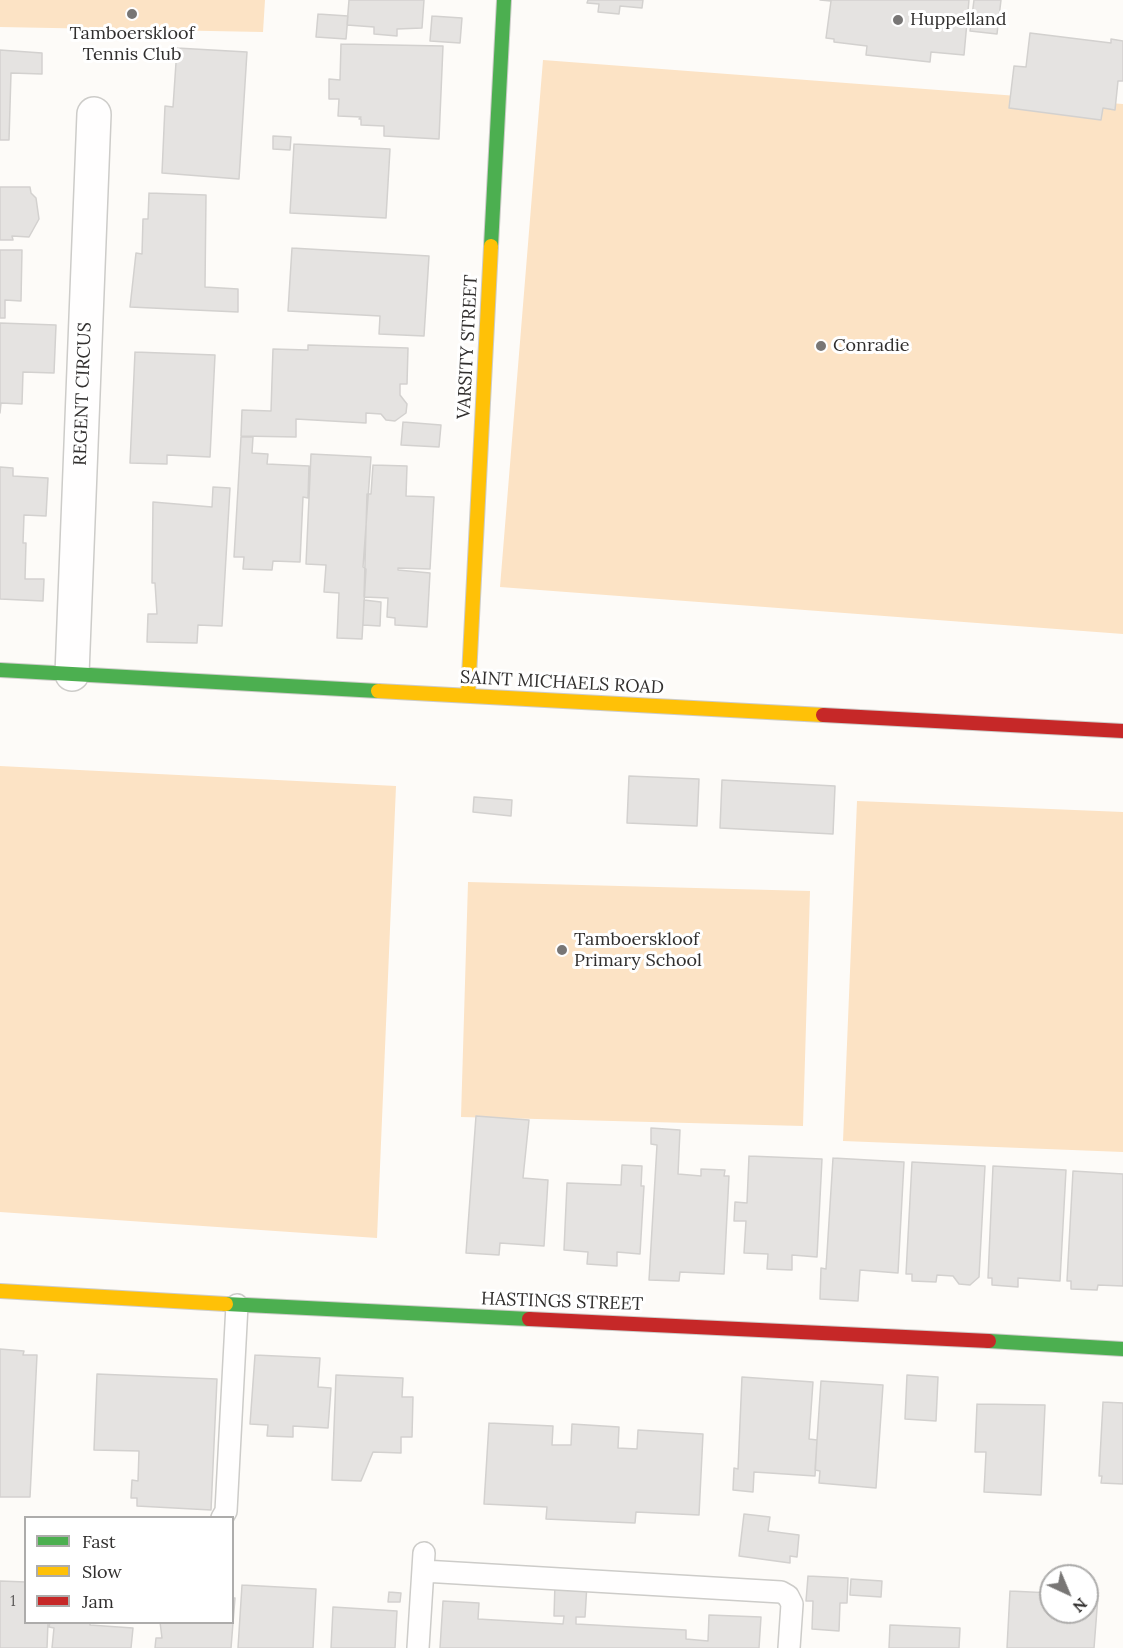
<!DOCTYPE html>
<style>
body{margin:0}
#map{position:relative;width:1123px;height:1648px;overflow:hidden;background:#fdfbf8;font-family:Lora,serif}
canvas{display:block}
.legend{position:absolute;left:24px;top:1516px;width:210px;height:108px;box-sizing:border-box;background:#fff;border:2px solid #adacab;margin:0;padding:8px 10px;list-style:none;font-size:18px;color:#312f2e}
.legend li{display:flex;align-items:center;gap:12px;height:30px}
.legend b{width:30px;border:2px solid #adacab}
.north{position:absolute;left:1039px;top:1564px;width:60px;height:60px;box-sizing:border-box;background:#fff;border:2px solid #adacab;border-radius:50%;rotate:136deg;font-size:16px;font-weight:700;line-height:24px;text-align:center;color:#312f2e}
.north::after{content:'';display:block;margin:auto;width:21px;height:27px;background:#787675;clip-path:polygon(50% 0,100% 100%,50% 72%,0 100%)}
</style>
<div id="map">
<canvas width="1123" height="1648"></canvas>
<ul class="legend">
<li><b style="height:8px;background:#4caf50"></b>Fast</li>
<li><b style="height:8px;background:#ffc107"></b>Slow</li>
<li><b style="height:8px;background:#c62828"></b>Jam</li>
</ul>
<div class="north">N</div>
</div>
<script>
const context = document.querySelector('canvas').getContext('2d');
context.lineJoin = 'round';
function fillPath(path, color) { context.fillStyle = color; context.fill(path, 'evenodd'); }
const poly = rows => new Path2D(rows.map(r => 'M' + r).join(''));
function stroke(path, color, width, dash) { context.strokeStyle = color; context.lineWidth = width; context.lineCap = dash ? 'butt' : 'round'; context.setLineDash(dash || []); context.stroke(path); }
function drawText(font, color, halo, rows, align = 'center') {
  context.font = font + ' Lora,serif'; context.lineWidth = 6; context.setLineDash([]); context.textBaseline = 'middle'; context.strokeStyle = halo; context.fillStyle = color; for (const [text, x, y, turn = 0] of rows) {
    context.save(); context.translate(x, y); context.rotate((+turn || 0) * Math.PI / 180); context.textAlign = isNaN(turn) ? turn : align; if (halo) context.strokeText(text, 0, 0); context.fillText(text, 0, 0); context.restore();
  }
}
const green = poly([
 [0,0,265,0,263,32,0,27],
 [543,60,1123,104,1123,634,500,587],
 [0,766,396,786,377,1238,0,1212],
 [857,801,1123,812,1123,1152,843,1141],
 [468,882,810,891,803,1126,461,1117]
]);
const building = poly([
 [349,0,424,0,422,28,397,29,397,36,374,34,374,27,347,25,349,0],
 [588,0,643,0,642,8,620,6,619,14,598,12,599,4,587,3,588,0],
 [820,0,969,0,964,55,931,52,930,62,866,55,867,46,834,42,834,39,826,38,831,1,820,0],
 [974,0,1001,0,997,34,970,31,974,0],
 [318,14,348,16,346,39,316,37,318,14],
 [432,16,462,18,460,43,430,41,432,16],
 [1030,33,1111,43,1111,39,1123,41,1123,81,1118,81,1115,110,1103,108,1101,120,1009,108,1014,66,1026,67,1030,33],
 [341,44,443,46,439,139,384,136,384,126,361,125,361,119,359,119,361,117,338,116,339,99,329,99,329,79,340,80,341,44],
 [177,48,247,52,239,179,162,173,165,106,173,107,177,48],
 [0,50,42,53,42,74,11,73,9,140,0,140,0,50],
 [273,136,291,137,290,150,273,149,273,136],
 [294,144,390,149,386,218,290,213,294,144],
 [0,187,30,187,31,193,36,198,39,219,29,237,12,236,13,240,0,240,0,187],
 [149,193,206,195,205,287,238,289,238,312,130,307,136,253,142,254,143,219,148,219,149,193],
 [292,248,429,256,424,336,379,334,380,316,288,311,292,248],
 [0,250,22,250,21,301,5,300,5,318,0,318,0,250],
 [0,323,56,325,54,373,23,372,22,404,1,403,0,413,0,323],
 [308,345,408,348,407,384,400,384,400,395,407,404,406,413,395,421,386,420,381,414,366,413,366,423,296,419,296,437,241,436,242,410,271,411,273,349,308,350,308,345],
 [135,352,215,355,210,457,167,455,167,464,130,463,135,352],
 [403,422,441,425,439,447,401,445,403,422],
 [241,437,253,437,252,453,268,454,267,464,309,466,308,498,303,497,300,562,273,561,272,570,243,569,244,557,234,557,241,437],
 [311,454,371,457,363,567,366,569,362,639,337,638,339,593,324,592,326,565,306,564,311,454],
 [373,465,407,466,406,496,434,497,430,569,398,568,398,570,430,573,427,627,395,625,395,618,387,617,388,598,364,597,367,494,371,494,373,465],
 [0,467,13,468,13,476,48,478,46,516,24,515,23,543,26,543,25,579,44,579,43,601,0,599,0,467],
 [213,487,230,488,222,626,198,625,197,643,147,642,148,614,157,614,155,583,152,583,153,502,212,507,213,487],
 [364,600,381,602,380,626,363,625,364,600],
 [629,776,699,779,697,826,627,823,629,776],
 [722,780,835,786,833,834,720,828,722,780],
 [474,797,512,800,511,816,473,812,474,797],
 [476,1116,529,1120,523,1178,548,1180,544,1246,500,1243,499,1255,466,1253,476,1116],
 [651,1128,680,1130,678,1174,701,1176,701,1169,725,1170,724,1176,729,1176,724,1274,680,1272,679,1281,649,1280,657,1145,651,1144,651,1128],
 [749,1156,822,1159,817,1257,792,1255,792,1270,767,1269,768,1254,744,1253,746,1221,734,1221,735,1202,747,1203,749,1156],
 [833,1158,904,1162,898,1273,860,1270,858,1301,820,1299,821,1268,826,1269,833,1158],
 [912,1162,985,1166,979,1277,970,1285,959,1284,953,1276,937,1275,936,1282,912,1281,912,1274,906,1274,912,1162],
 [622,1165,642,1166,641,1186,644,1186,640,1254,617,1252,617,1266,587,1264,588,1252,564,1250,567,1183,621,1185,622,1165],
 [993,1166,1066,1170,1060,1281,1018,1278,1018,1287,992,1285,992,1278,988,1278,993,1166],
 [1073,1171,1123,1174,1123,1286,1098,1285,1097,1290,1071,1289,1071,1281,1067,1281,1073,1171],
 [0,1349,24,1351,23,1355,37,1355,30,1497,0,1497,0,1349],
 [255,1355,320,1358,318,1387,331,1388,328,1428,293,1426,293,1437,267,1436,268,1425,250,1424,255,1355],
 [97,1374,217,1379,211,1510,137,1506,137,1498,131,1498,132,1480,138,1481,139,1451,94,1450,97,1374],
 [336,1375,403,1378,402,1397,413,1397,412,1437,401,1437,401,1453,373,1452,361,1481,332,1480,336,1375],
 [907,1375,938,1377,936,1421,905,1419,907,1375],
 [742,1377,813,1382,809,1439,817,1440,815,1476,754,1472,753,1492,733,1490,734,1468,738,1469,742,1377],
 [821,1381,883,1385,876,1488,819,1483,820,1471,815,1470,821,1381],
 [1103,1402,1123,1403,1123,1484,1101,1483,1102,1476,1099,1476,1103,1402],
 [977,1404,1045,1405,1041,1495,984,1492,986,1452,975,1452,977,1404],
 [489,1423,553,1426,552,1445,571,1445,572,1424,619,1427,618,1448,637,1449,638,1430,703,1434,699,1515,636,1512,635,1523,546,1519,547,1507,484,1504,489,1423],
 [744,1514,770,1517,768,1531,799,1535,797,1557,790,1556,790,1563,739,1556,744,1514],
 [808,1576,848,1578,847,1603,840,1603,839,1631,812,1629,813,1601,806,1601,808,1576],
 [851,1579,882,1581,881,1597,850,1595,851,1579],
 [0,1581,26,1582,26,1622,48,1622,47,1648,0,1648,0,1581],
 [555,1583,587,1584,585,1617,576,1617,576,1624,686,1630,686,1639,708,1641,709,1615,761,1617,759,1648,440,1648,443,1601,479,1603,478,1619,563,1624,564,1616,554,1616,555,1583],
 [242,1585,316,1589,313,1648,238,1648,242,1585],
 [1010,1591,1051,1593,1051,1612,1087,1612,1087,1596,1098,1596,1094,1648,1007,1648,1010,1591],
 [389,1592,401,1593,400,1602,388,1602,389,1592],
 [232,1598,235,1598,231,1648,155,1648,156,1638,162,1638,160,1622,232,1622,232,1598],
 [333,1607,397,1611,395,1648,331,1648,333,1607],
 [50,1622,90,1622,90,1625,133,1628,131,1648,52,1648,54,1628,49,1627,50,1622],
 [890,1625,960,1628,959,1648,889,1648,890,1625]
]);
const lane = poly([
 [222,1518,226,1511,237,1305],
 [423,1571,781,1592,788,1596,792,1604,789,1648],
 [418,1648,424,1553]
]);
const street = poly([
 [72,674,94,114]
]);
const fast = poly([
 [491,246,504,0],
 [0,670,378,691],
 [226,1304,529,1319],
 [989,1341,1123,1349]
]);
const slow = poly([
 [378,691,823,715],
 [468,696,491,246],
 [0,1291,226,1304]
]);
const jam = poly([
 [823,715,1123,731],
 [529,1319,989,1341]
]);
const markers = [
 [132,14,6,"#787675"],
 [898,20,6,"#787675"],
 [821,346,6,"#787675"],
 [562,950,6,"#787675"]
];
const numberNames = [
 ["1",13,1602]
];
const poiNames = [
 ["Huppelland",910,20],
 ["Tamboerskloof",132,34,"center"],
 ["Tennis Club",132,55,"center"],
 ["Conradie",833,346],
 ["Tamboerskloof",574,940],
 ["Primary School",574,961]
];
const streetNames = [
 ["VARSITY STREET",468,347,-87],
 ["REGENT CIRCUS",83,394,-88],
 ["SAINT MICHAELS ROAD",562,683,3],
 ["HASTINGS STREET",562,1302,2]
];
fillPath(green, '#fce3c5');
fillPath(building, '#e5e3e1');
stroke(building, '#d3d1cf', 1.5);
stroke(lane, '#cdccc9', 24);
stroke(street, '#cdccc9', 36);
stroke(fast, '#cdccc9', 16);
stroke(slow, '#cdccc9', 16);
stroke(jam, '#cdccc9', 16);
stroke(lane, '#fffefe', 21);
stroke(street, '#fffefe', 33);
stroke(fast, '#4caf50', 14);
stroke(slow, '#ffc107', 14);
stroke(jam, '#c62828', 14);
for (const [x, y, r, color] of markers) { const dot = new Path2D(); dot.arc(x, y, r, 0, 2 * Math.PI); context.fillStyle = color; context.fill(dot); stroke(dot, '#fff', 2); }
drawText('15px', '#5e5c5b', null, numberNames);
drawText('18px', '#312f2e', '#fff', poiNames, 'left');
drawText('18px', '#312f2e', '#fff', streetNames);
</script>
